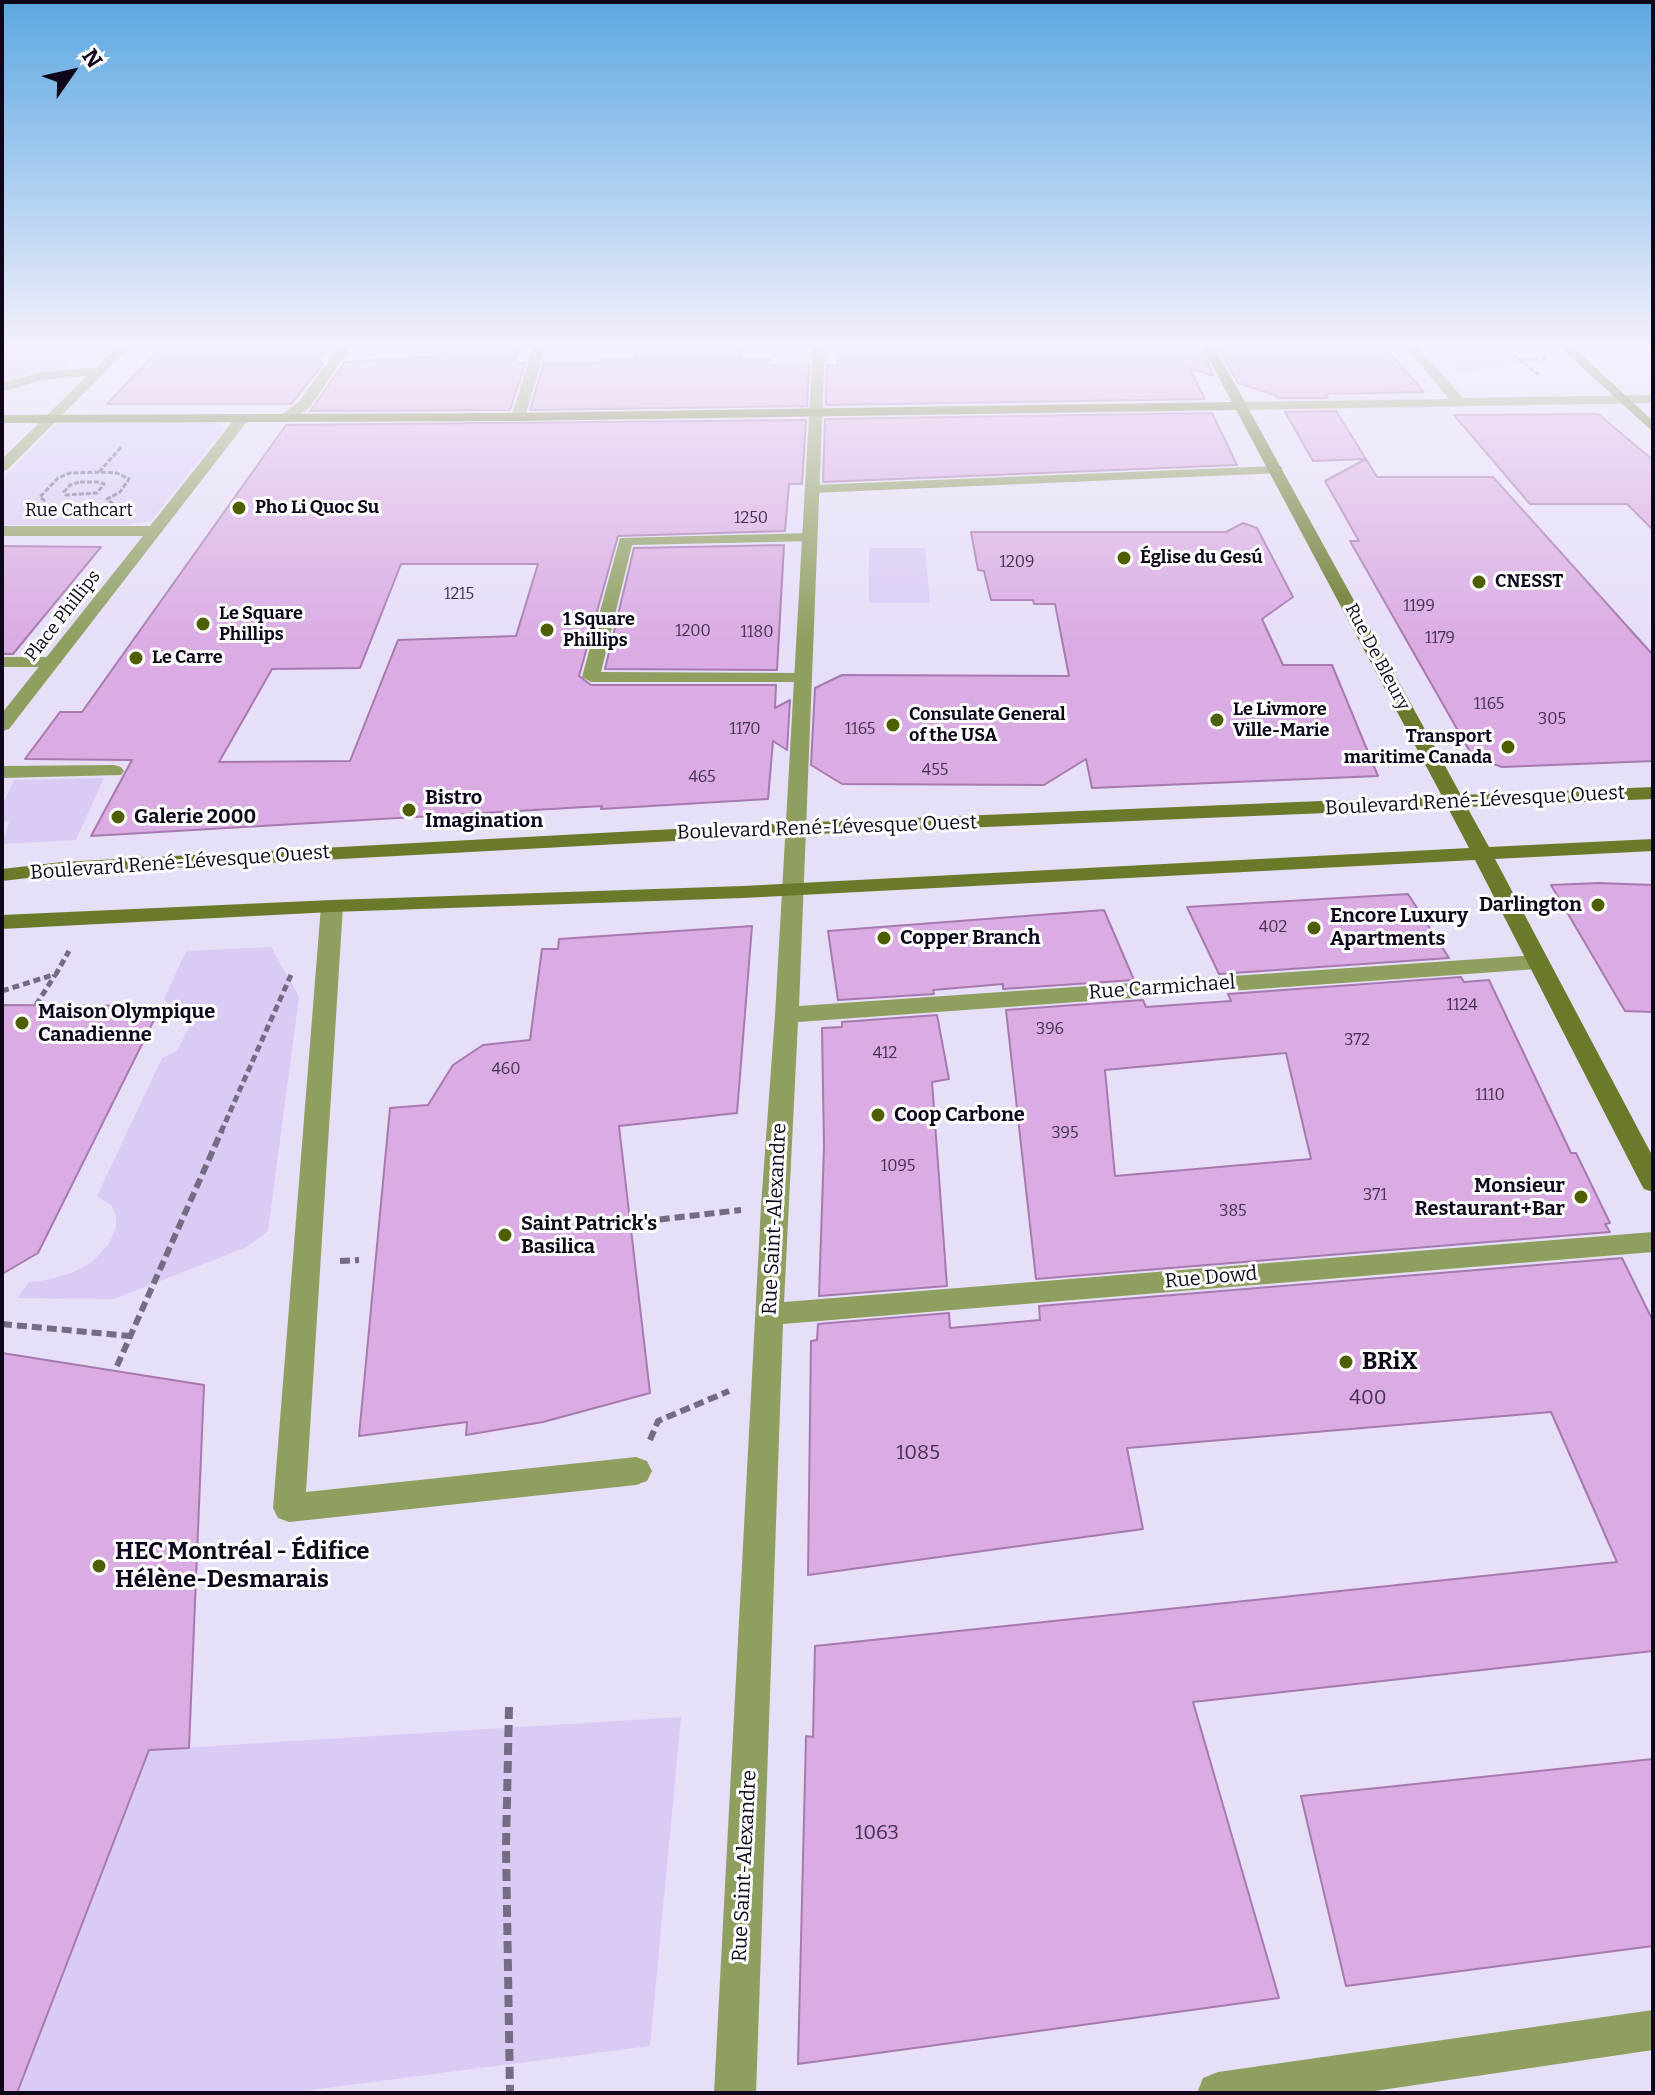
<!DOCTYPE html>
<meta charset="utf-8">
<style>
body{margin:0}
#map{position:relative;width:1655px;height:2095px;overflow:hidden;background:#e7def8;font-family:Bitter,serif}
canvas{display:block}
.frame{position:absolute;inset:0;border:4px solid #0f061b;pointer-events:none}
.north{position:absolute;left:32px;top:32px;width:80px;height:80px;-webkit-text-stroke:6px #fff;paint-order:stroke;rotate:56deg;font-size:22px;font-weight:700;line-height:32px;text-align:center;color:#0f061b}
.north::after{content:'';display:block;margin:auto;width:28px;height:36px;background:#0f061b;clip-path:polygon(50% 0,100% 100%,50% 72%,0 100%)}
</style>
<div id="map">
<canvas width="1655" height="2095"></canvas>
<div class="frame"></div>
<div class="north">N</div>
</div>
<script>
const context = document.querySelector('canvas').getContext('2d');
context.lineJoin = 'round';
function fillPath(path, color) { context.fillStyle = color; context.fill(path, 'evenodd'); }
const poly = rows => new Path2D(rows.map(r => 'M' + r).join(''));
function stroke(path, color, width, dash) { context.strokeStyle = color; context.lineWidth = width; context.lineCap = dash ? 'butt' : 'round'; context.setLineDash(dash || []); context.stroke(path); }
function drawText(font, color, halo, rows, align = 'center') {
  context.font = font + ' Bitter,serif'; context.lineWidth = 6; context.setLineDash([]); context.textBaseline = 'middle'; context.strokeStyle = halo; context.fillStyle = color; for (const [text, x, y, turn = 0] of rows) {
    context.save(); context.translate(x, y); context.rotate((+turn || 0) * Math.PI / 180); context.textAlign = isNaN(turn) ? turn : align; if (halo) context.strokeText(text, 0, 0); context.fillText(text, 0, 0); context.restore();
  }
}
const green = poly([
 [15,346,89,346,61,371,29,374,2,384,2,357],
 [1435,346,1497,346,1521,364,1459,373],
 [211,422,225,427,151,521,127,525,2,525,2,479,57,424],
 [869,548,925,548,930,603,869,603],
 [104,778,76,840,2,844,9,822,2,821,2,806,14,780],
 [271,947,299,997,268,1231,247,1247,114,1299,17,1298,29,1282,43,1281,72,1273,92,1262,109,1244,116,1227,116,1216,112,1206,97,1196,162,1058,177,1051,190,1025,164,999,186,951],
 [681,1717,650,2046,288,2093,17,2093,149,1750]
]);
const building = poly([
 [162,346,328,346,316,363,324,363,291,404,107,404,162,346],
 [447,346,521,346,514,363,525,363,510,410,310,411,345,362,440,356,447,346],
 [639,346,743,346,741,359,770,359,770,365,809,365,807,406,530,410,544,363,599,363,601,359,634,360,639,346],
 [838,346,1199,346,1214,376,1189,368,1205,399,826,405,827,365,838,366,838,346],
 [1217,346,1384,346,1424,392,1325,394,1328,398,1277,398,1275,395,1238,383,1217,346],
 [1336,411,1366,459,1313,461,1285,412,1336,411],
 [1212,413,1237,465,823,482,825,419,1212,413],
 [1598,414,1653,460,1653,530,1627,504,1530,504,1454,415,1598,414],
 [806,420,802,484,789,484,785,531,618,536,579,676,591,685,776,685,775,708,790,700,787,750,773,741,768,799,601,809,602,806,91,836,132,760,25,759,60,712,82,712,286,425,806,420],
 [401,564,538,564,516,636,398,640,350,761,219,762,272,669,360,668,401,564],
 [1366,459,1377,477,1493,477,1653,655,1653,761,1502,767,1473,757,1350,541,1359,541,1325,481,1366,459],
 [1243,523,1257,528,1293,597,1262,619,1283,665,1332,665,1378,776,1092,788,1086,759,1044,785,842,784,811,765,815,688,842,675,1069,676,1055,604,1034,604,1033,600,991,600,984,571,978,570,971,532,1226,532,1243,523],
 [784,545,777,670,605,669,634,548,784,545],
 [2,546,101,547,13,654,2,654,2,546],
 [1598,883,1653,885,1653,1012,1625,1011,1551,885,1598,883],
 [1408,894,1449,958,1219,974,1187,907,1408,894],
 [1104,910,1134,980,1003,989,1003,984,933,990,934,994,838,1000,828,931,1104,910],
 [752,926,737,1113,619,1126,650,1393,543,1422,466,1435,467,1422,359,1436,390,1108,428,1105,453,1065,483,1045,530,1040,542,949,558,949,559,939,752,926],
 [1461,977,1464,982,1489,980,1571,1153,1576,1153,1610,1223,1605,1224,1610,1232,1036,1279,1006,1010,1143,1000,1146,1007,1231,1001,1228,994,1461,977],
 [1286,1053,1311,1159,1115,1176,1105,1070,1286,1053],
 [2,1005,161,1006,38,1253,2,1274,2,1005],
 [937,1015,949,1079,932,1082,947,1286,819,1296,824,1147,822,1028,842,1027,842,1022,937,1015],
 [1622,1258,1653,1321,1653,1651,1193,1702,1279,1998,798,2064,806,1736,813,1737,815,1646,1617,1562,1551,1412,1127,1448,1143,1529,808,1575,811,1341,817,1340,818,1324,949,1313,950,1328,1040,1320,1039,1306,1622,1258],
 [2,1353,204,1385,189,1748,149,1750,17,2093,2,2093,2,1353],
 [1653,1759,1653,1946,1346,1986,1301,1796,1653,1759]
]);
const pathFar3 = poly([
 [1502,346,1539,375],
 [1520,360,1546,359],
 [80,482,99,482,104,484,97,493,66,495,64,492,70,485,80,482],
 [45,501,40,497,58,478,70,473,99,472],
 [113,504,107,499,120,492,129,479,117,473,99,472,122,446]
]);
const pathFar2 = poly([
 [2,991,56,974,69,951],
 [36,1005,55,975],
 [221,1132,291,975]
]);
const pathFar1 = poly([
 [630,1223,741,1210],
 [340,1261,359,1260],
 [2,1324,130,1336],
 [117,1366,222,1130],
 [650,1440,658,1421,729,1391]
]);
const path = poly([
 [509,1707,506,1847,510,2093]
]);
const lane = poly([
 [99,367,105,371,103,374,42,380,2,392,2,384,37,373,99,367],
 [1277,466,1282,467,1282,473,812,493,805,489,812,485,1277,466],
 [810,533,815,535,815,541,632,545,601,672,803,673,812,678,809,682,591,682,582,677,620,538,810,533],
 [2,657,53,657,62,662,53,667,2,667,2,657],
 [114,765,121,767,124,771,121,775,2,778,2,766,114,765],
 [332,900,343,906,306,1492,636,1457,647,1461,652,1471,647,1481,636,1485,289,1522,278,1518,273,1508,321,906,332,900]
]);
const street = poly([
 [118,346,131,346,7,470,2,471,2,459,118,346],
 [340,346,352,346,309,408,289,422,279,422,279,416,299,402,340,346],
 [534,346,546,346,525,417,518,421,511,417,534,346],
 [813,346,825,346,799,1006,1537,955,1545,957,1548,962,1545,967,1537,969,798,1022,784,1302,1653,1232,1653,1252,783,1324,756,2093,714,2093,761,1206,775,1015,813,346],
 [1405,346,1417,346,1463,398,1653,395,1653,403,1242,410,1235,406,1242,402,1449,399,1405,346],
 [237,416,249,419,9,729,2,731,2,713,143,536,2,536,2,526,150,526,237,416],
 [1653,2010,1653,2050,1361,2093,1197,2093,1203,2078,1218,2072,1653,2010]
]);
const secondary = poly([
 [1202,346,1214,346,1461,795,1653,787,1653,799,1467,807,1489,847,1653,839,1653,851,1495,859,1653,1157,1653,1192,1644,1189,1640,1182,1475,860,743,898,332,912,2,929,2,915,332,900,743,886,1469,848,1448,808,767,836,62,874,2,881,2,869,62,862,767,824,1442,796,1236,410,518,421,2,423,2,415,518,413,1232,402,1202,346],
 [1559,346,1572,346,1653,421,1653,432,1559,346]
]);
const markers = [
 [239,508,8,"#4e5f02"],
 [1124,558,8,"#4e5f02"],
 [1479,582,8,"#4e5f02"],
 [203,624,8,"#4e5f02"],
 [547,630,8,"#4e5f02"],
 [136,658,8,"#4e5f02"],
 [1217,720,8,"#4e5f02"],
 [893,725,8,"#4e5f02"],
 [1508,747,8,"#4e5f02"],
 [409,810,8,"#4e5f02"],
 [118,817,8,"#4e5f02"],
 [1598,905,8,"#4e5f02"],
 [1314,928,8,"#4e5f02"],
 [884,938,8,"#4e5f02"],
 [22,1023,8,"#4e5f02"],
 [878,1115,8,"#4e5f02"],
 [1581,1197,8,"#4e5f02"],
 [505,1235,8,"#4e5f02"],
 [1346,1362,8,"#4e5f02"],
 [99,1566,8,"#4e5f02"]
];
const numberNames = [
 ["1250",751,519],
 ["1209",1017,563],
 ["1215",459,595],
 ["1199",1419,607],
 ["1200",693,632],
 ["1180",757,633],
 ["1179",1440,639],
 ["1165",1489,705],
 ["305",1552,720],
 ["1170",745,730],
 ["1165",860,730],
 ["455",935,771],
 ["465",702,778],
 ["402",1273,928],
 ["1124",1462,1006],
 ["396",1050,1030],
 ["372",1357,1041],
 ["412",885,1054],
 ["460",506,1070],
 ["1110",1490,1096],
 ["395",1065,1134],
 ["1095",898,1167],
 ["371",1375,1196],
 ["385",1233,1212]
];
const farPoinames = [
 ["Pho Li Quoc Su",255,508],
 ["Église du Gesú",1140,558],
 ["CNESST",1495,582],
 ["Le Square",219,614],
 ["Phillips",219,635],
 ["1 Square",563,620],
 ["Phillips",563,641],
 ["Le Carre",152,658],
 ["Le Livmore",1233,710],
 ["Ville-Marie",1233,731],
 ["Consulate General",909,715],
 ["of the USA",909,736],
 ["Transport",1492,737,"right"],
 ["maritime Canada",1492,758,"right"]
];
const farStreetnames = [
 ["Rue Cathcart",79,511],
 ["Place Phillips",63,616,-52],
 ["Rue De Bleury",1377,657,62]
];
const poiNames = [
 ["Bistro",425,798],
 ["Imagination",425,821],
 ["Galerie 2000",134,817],
 ["Darlington",1582,905,"right"],
 ["Encore Luxury",1330,916],
 ["Apartments",1330,939],
 ["Copper Branch",900,938],
 ["Maison Olympique",38,1012],
 ["Canadienne",38,1035],
 ["Coop Carbone",894,1115],
 ["Monsieur",1565,1186,"right"],
 ["Restaurant+Bar",1565,1209,"right"],
 ["Saint Patrick's",521,1224],
 ["Basilica",521,1247]
];
const streetNames = [
 ["Boulevard René-Lévesque Ouest",1475,801,-3],
 ["Boulevard René-Lévesque Ouest",827,828,-2],
 ["Boulevard René-Lévesque Ouest",180,863,-4],
 ["Rue Carmichael",1162,988,-4],
 ["Rue Saint-Alexandre",775,1219,-87],
 ["Rue Dowd",1211,1278,-5],
 ["Rue Saint-Alexandre",745,1866,-87]
];
const nearNumbernames = [
 ["400",1368,1398],
 ["1085",918,1453],
 ["1063",877,1833]
];
const nearPoinames = [
 ["BRiX",1362,1362],
 ["HEC Montréal - Édifice",115,1552],
 ["Hélène-Desmarais",115,1580]
];
fillPath(green, '#dacbf5');
fillPath(building, '#daace3');
stroke(building, '#a67aae', 2);
stroke(pathFar3, '#756c83', 3, [5, 2]);
stroke(pathFar2, '#756c83', 5, [7, 4]);
stroke(pathFar1, '#756c83', 6, [10, 5]);
stroke(path, '#756c83', 8, [12, 6]);
fillPath(lane, '#8e9f60');
fillPath(street, '#8e9f60');
fillPath(secondary, '#697b2b');
const sky = context.createLinearGradient(0, 0, 0, 639);
sky.addColorStop(0, '#5ba8e2');
sky.addColorStop(0.54, '#f4f0fc');
sky.addColorStop(1, '#f4f0fc00');
context.fillStyle = sky;
context.fillRect(0, 0, 1655, 639);
for (const [x, y, r, color] of markers) { const dot = new Path2D(); dot.arc(x, y, r, 0, 2 * Math.PI); context.fillStyle = color; context.fill(dot); stroke(dot, '#fff', 3); }
drawText('16px', '#42304d', null, numberNames);
drawText('bold 18px', '#0f061b', '#fff', farPoinames, 'left');
drawText('18px', '#0f061b', '#fff', farStreetnames);
drawText('bold 20px', '#0f061b', '#fff', poiNames, 'left');
drawText('20px', '#0f061b', '#fff', streetNames);
drawText('20px', '#42304d', null, nearNumbernames);
drawText('bold 24px', '#0f061b', '#fff', nearPoinames, 'left');
</script>
